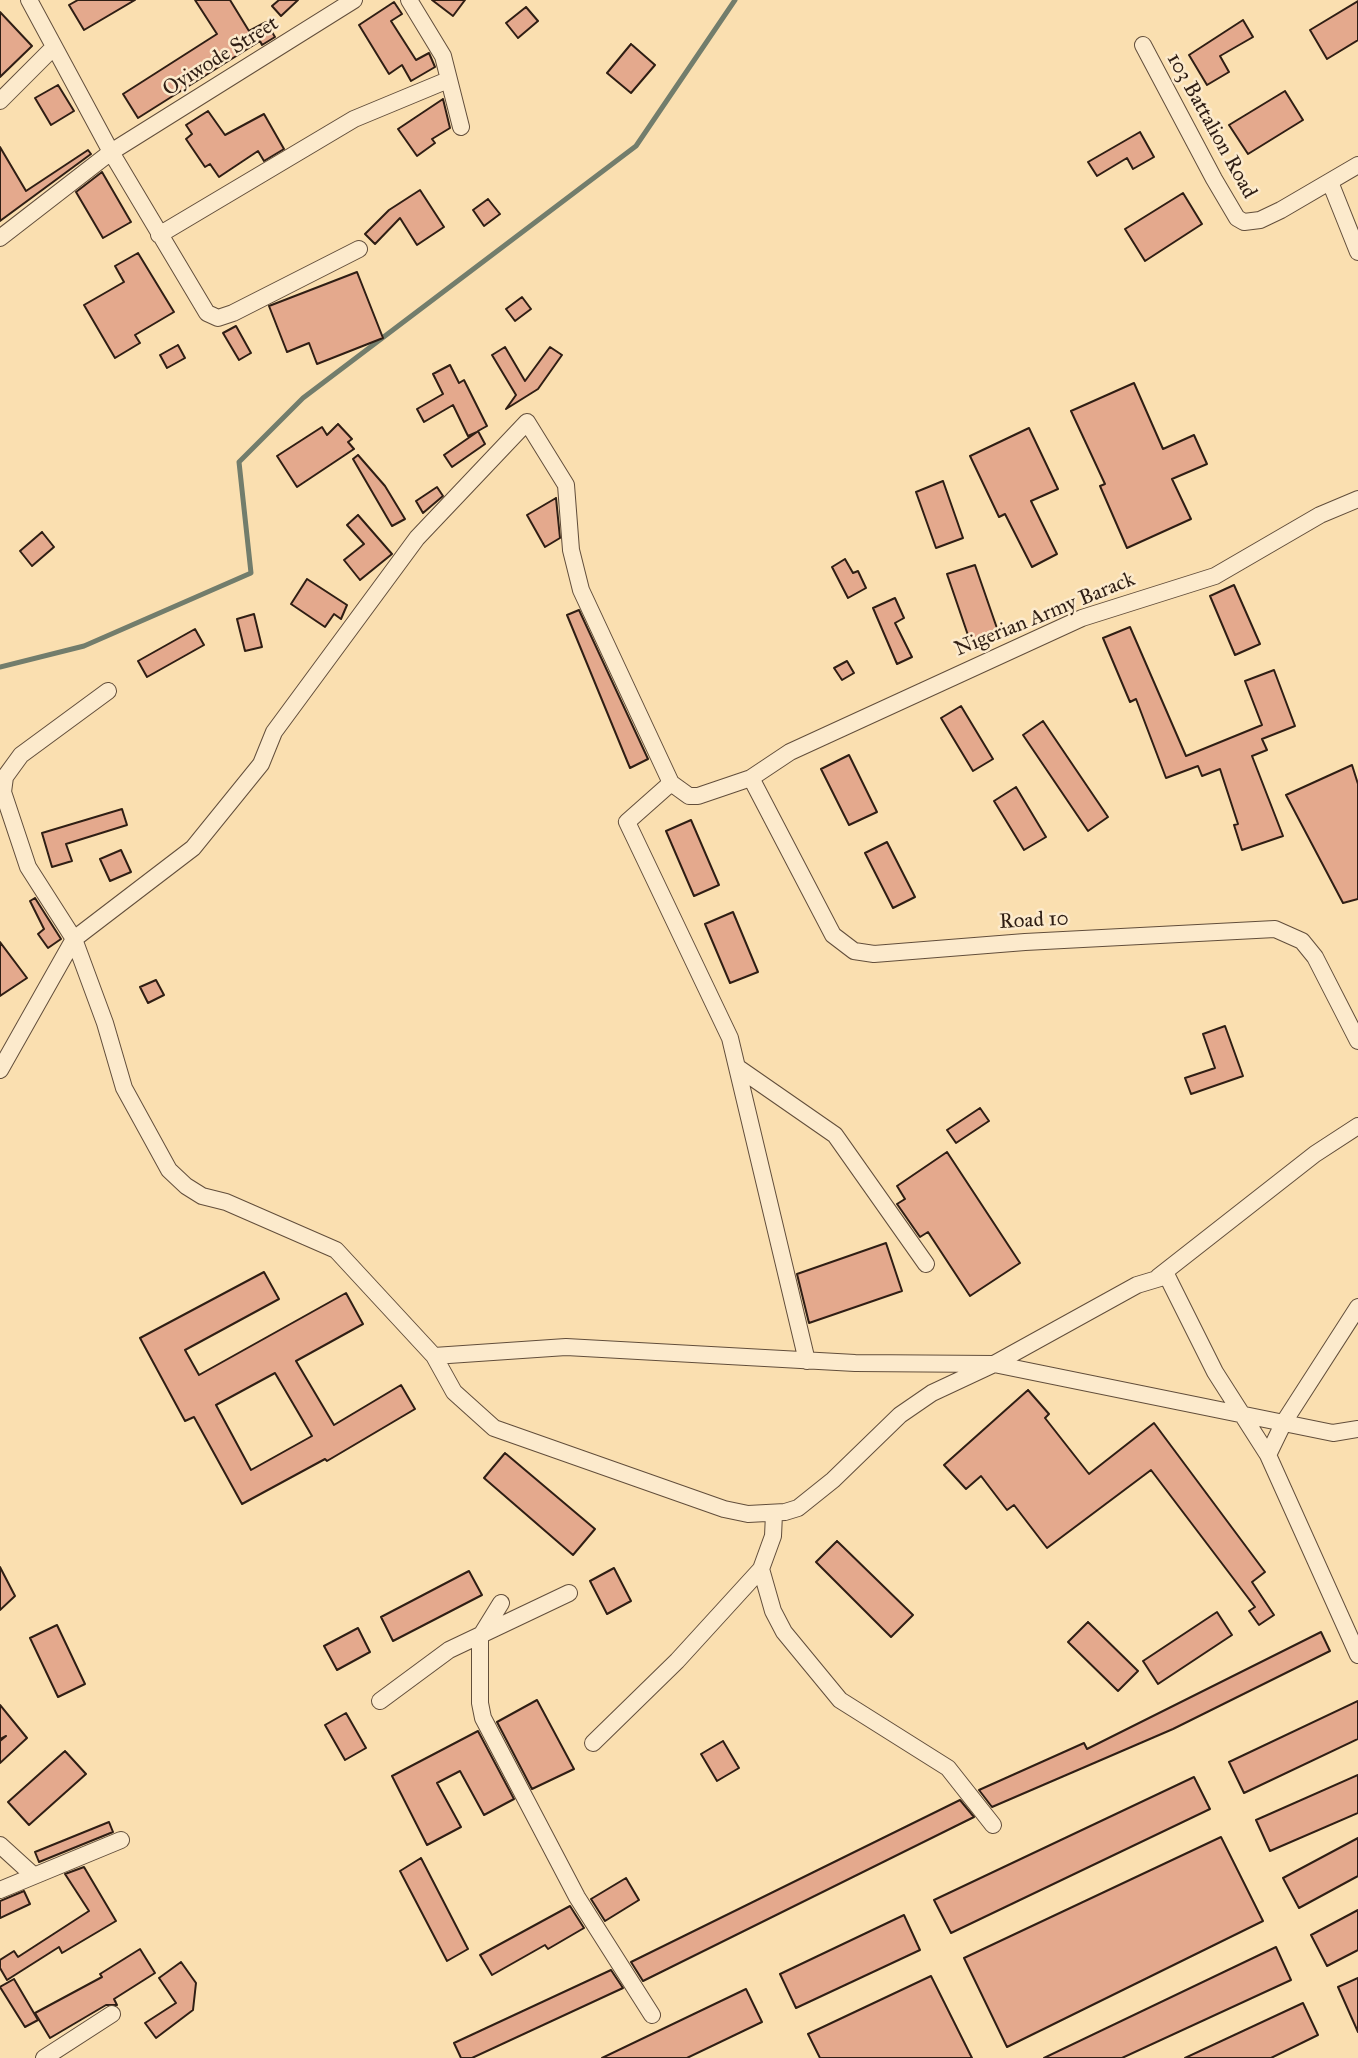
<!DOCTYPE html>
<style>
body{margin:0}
canvas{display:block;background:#fadfb0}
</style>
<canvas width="1358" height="2058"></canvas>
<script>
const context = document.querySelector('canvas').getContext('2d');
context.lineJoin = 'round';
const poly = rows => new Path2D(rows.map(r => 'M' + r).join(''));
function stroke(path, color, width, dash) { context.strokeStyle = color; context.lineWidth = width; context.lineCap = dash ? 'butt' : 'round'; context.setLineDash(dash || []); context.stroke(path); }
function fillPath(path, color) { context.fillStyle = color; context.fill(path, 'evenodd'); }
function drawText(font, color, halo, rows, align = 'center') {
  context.font = font + ' "IM FELL Great Primer",serif'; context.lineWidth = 5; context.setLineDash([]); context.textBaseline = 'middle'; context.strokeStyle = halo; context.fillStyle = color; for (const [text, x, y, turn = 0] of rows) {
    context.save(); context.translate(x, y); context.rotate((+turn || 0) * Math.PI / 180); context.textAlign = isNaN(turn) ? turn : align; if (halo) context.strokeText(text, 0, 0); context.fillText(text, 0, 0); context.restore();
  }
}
const stream = poly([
 [0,667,84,646,251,573,239,462,303,398,636,146,735,0]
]);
const building = poly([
 [78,0,135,0,84,30,69,5,78,0],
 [195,0,230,0,249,31,266,22,275,37,262,45,260,41,138,118,123,94,217,34,195,0],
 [279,0,298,0,281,16,272,6,279,0],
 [432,0,465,0,453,16,432,0],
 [1358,1,1358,40,1327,59,1310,30,1358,1],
 [394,2,402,14,391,21,416,60,429,53,435,67,411,81,402,65,389,74,359,25,394,2],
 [526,7,538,21,518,38,506,23,526,7],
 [0,12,32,46,0,77,0,12],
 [1243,20,1253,37,1220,56,1229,72,1207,85,1189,55,1243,20],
 [631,44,655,65,631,93,607,73,631,44],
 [58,85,74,111,51,125,35,98,58,85],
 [1285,91,1303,120,1248,154,1229,125,1285,91],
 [443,99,450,128,432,139,435,143,417,156,398,129,443,99],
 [208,111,225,135,264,114,284,149,264,161,258,151,219,177,210,164,205,167,186,139,192,134,186,125,208,111],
 [1140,132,1154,157,1133,169,1127,158,1097,176,1088,162,1140,132],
 [0,147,26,191,88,150,91,154,0,221,0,147],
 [102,172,131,222,103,238,76,192,102,172],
 [420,190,444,227,417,245,400,218,375,244,365,234,389,210,420,190],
 [1183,193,1202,224,1145,261,1125,229,1183,193],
 [488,199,500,214,484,226,473,210,488,199],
 [138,253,174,312,135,335,140,343,115,358,84,305,124,282,115,266,138,253],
 [357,272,383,338,317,364,309,343,287,352,269,306,357,272],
 [522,297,531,309,515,321,506,309,522,297],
 [236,326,251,353,239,360,223,333,236,326],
 [178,345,185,358,167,368,160,355,178,345],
 [505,347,525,381,550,347,562,355,538,389,506,409,516,395,492,355,505,347],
 [450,365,459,383,464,380,487,426,478,431,485,444,452,467,444,455,477,432,468,436,453,405,424,422,417,409,443,394,433,374,450,365],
 [1134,383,1163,449,1194,435,1207,464,1172,479,1191,519,1127,548,1100,486,1105,484,1071,411,1134,383],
 [338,424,352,439,348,442,354,449,297,487,277,456,322,427,327,435,338,424],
 [1029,428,1058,489,1031,501,1057,554,1032,567,1005,514,999,517,970,456,1029,428],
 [358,455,385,486,405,519,392,526,353,459,358,455],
 [943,481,963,538,936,548,916,492,943,481],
 [437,487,443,496,423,513,416,501,437,487],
 [556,498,560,538,545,547,527,515,556,498],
 [358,515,392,554,360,580,344,560,364,544,347,525,358,515],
 [42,532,54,547,32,566,20,551,42,532],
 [845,559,853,573,858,571,866,588,848,598,832,567,845,559],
 [975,565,999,634,971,644,947,574,975,565],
 [307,579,347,605,341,619,334,614,325,627,291,604,307,579],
 [1234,585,1260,644,1235,655,1210,596,1234,585],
 [895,598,904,618,895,623,912,657,897,664,873,608,895,598],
 [579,610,648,759,630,768,567,615,579,610],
 [254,614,262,647,245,651,237,619,254,614],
 [1130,627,1186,756,1262,725,1245,681,1274,670,1295,726,1262,739,1267,750,1252,756,1283,836,1242,850,1234,825,1238,824,1220,769,1202,776,1198,766,1166,778,1136,699,1130,702,1103,638,1130,627],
 [195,629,204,645,147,677,138,661,195,629],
 [847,661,854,673,842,680,834,668,847,661],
 [961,706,993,759,973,771,941,718,961,706],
 [1043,721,1108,817,1088,831,1023,735,1043,721],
 [849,755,877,812,849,825,821,769,849,755],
 [1352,765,1358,784,1358,899,1343,903,1286,795,1352,765],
 [1016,787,1046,837,1024,850,994,801,1016,787],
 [122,809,127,825,66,844,72,861,52,867,42,833,122,809],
 [691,820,719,885,694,896,666,831,691,820],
 [887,842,915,897,893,908,865,853,887,842],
 [121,850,131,872,110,881,100,859,121,850],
 [35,898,61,939,48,948,38,934,44,929,30,901,35,898],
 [733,912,758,972,730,983,705,924,733,912],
 [0,942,27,978,0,996,0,942],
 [156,980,164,995,148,1003,140,987,156,980],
 [1225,1026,1243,1076,1191,1094,1185,1078,1215,1068,1203,1034,1225,1026],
 [980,1108,989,1121,956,1143,947,1130,980,1108],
 [947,1152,1020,1263,970,1296,928,1232,920,1237,897,1204,905,1199,897,1186,947,1152],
 [886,1243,902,1291,809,1323,797,1274,886,1243],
 [264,1272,279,1299,185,1350,199,1375,346,1293,363,1324,296,1361,334,1425,401,1385,415,1409,327,1461,325,1459,242,1504,194,1417,185,1421,140,1338,264,1272],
 [275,1373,312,1436,251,1470,216,1405,275,1373],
 [1028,1390,1049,1414,1045,1418,1089,1474,1154,1423,1265,1572,1252,1582,1274,1615,1259,1625,1249,1611,1255,1607,1151,1470,1047,1548,1014,1505,1007,1510,981,1476,966,1489,944,1465,1028,1390],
 [505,1453,595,1529,573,1555,484,1478,505,1453],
 [837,1541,913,1615,891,1637,816,1562,837,1541],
 [0,1567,15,1596,0,1610,0,1567],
 [614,1568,631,1601,607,1614,590,1581,614,1568],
 [469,1571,482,1595,393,1641,381,1617,469,1571],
 [1217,1612,1232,1635,1158,1684,1143,1661,1217,1612],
 [1088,1622,1138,1671,1118,1691,1068,1642,1088,1622],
 [57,1625,85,1684,58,1697,30,1638,57,1625],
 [358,1628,370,1652,337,1670,324,1646,358,1628],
 [1321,1632,1330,1651,1173,1729,992,1807,979,1790,1084,1743,1087,1749,1321,1632],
 [537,1700,574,1769,532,1789,497,1722,537,1700],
 [1358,1701,1358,1739,1244,1793,1229,1762,1358,1701],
 [0,1705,27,1738,0,1763,0,1741,6,1736,0,1739,0,1705],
 [346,1713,366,1748,345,1760,325,1725,346,1713],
 [478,1731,514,1799,484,1815,460,1771,437,1783,461,1827,427,1845,392,1776,478,1731],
 [723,1741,739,1768,717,1781,701,1754,723,1741],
 [65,1751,86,1774,29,1825,8,1802,65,1751],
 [1358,1775,1358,1813,1270,1851,1256,1820,1358,1775],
 [1194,1777,1210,1809,951,1933,934,1900,1194,1777],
 [960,1800,974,1817,643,1981,631,1962,960,1800],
 [109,1822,113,1832,39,1862,35,1852,109,1822],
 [1221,1837,1263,1921,1007,2047,964,1958,1221,1837],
 [1358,1838,1358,1876,1299,1908,1283,1878,1358,1838],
 [421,1858,468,1949,447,1961,400,1871,421,1858],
 [84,1867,116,1921,62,1953,59,1947,7,1980,0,1968,0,1960,14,1951,18,1957,89,1911,65,1874,84,1867],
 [626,1878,639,1900,605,1921,591,1899,626,1878],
 [24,1891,30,1904,0,1918,0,1901,24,1891],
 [570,1906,584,1928,548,1949,545,1945,492,1975,480,1955,570,1906],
 [1358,1910,1358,1950,1327,1966,1311,1935,1358,1910],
 [904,1915,920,1950,796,2008,780,1974,904,1915],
 [1276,1947,1291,1980,1122,2058,1044,2058,1276,1947],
 [140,1949,155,1973,114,1999,117,2005,106,2005,50,2038,35,2013,102,1977,100,1974,140,1949],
 [181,1962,196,1983,193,2010,156,2038,145,2023,176,2003,159,1978,181,1962],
 [611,1970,623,1988,472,2058,461,2058,454,2043,611,1970],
 [931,1976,972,2058,820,2058,808,2034,931,1976],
 [1358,1978,1358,2032,1338,1987,1358,1978],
 [14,1979,38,2020,25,2027,0,1987,14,1979],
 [746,1989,762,2022,687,2058,602,2058,746,1989],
 [1303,2003,1318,2035,1271,2058,1185,2058,1303,2003]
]);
const minor = poly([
 [29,0,111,152,207,313,218,318,233,313,359,249],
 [409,0,443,56,461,127],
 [1143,45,1214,179,1237,218,1244,222,1260,220,1281,210,1358,165],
 [0,101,54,47],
 [1330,182,1358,252],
 [159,235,354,119,448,80],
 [0,238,111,152,354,0],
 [108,691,21,755,5,777,3,792,28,867,74,939,105,1023,124,1088,169,1170,186,1186,202,1196,226,1202,336,1250,434,1356,454,1392,494,1428,724,1509,748,1514,785,1512,798,1508,833,1480,900,1415,932,1393,994,1364,1137,1285,1167,1276,1215,1372,1268,1455,1358,1655],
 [751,778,833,935,854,951,874,954,1025,942,1275,929,1302,941,1315,957,1358,1041],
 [671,783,627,822,730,1038,807,1361],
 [737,1067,835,1135,926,1264],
 [0,1070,74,939,193,848,261,764,274,732,417,538,527,422,566,485,571,550,581,590,671,783,689,796,698,796,751,778,790,752,1082,618,1215,576,1320,515,1358,499],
 [1158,1277,1315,1154,1358,1126],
 [434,1356,566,1347,855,1363,994,1364,1333,1433,1358,1429],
 [1268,1455,1284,1422,1358,1307],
 [761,1569,773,1611,784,1632,840,1700,948,1768,993,1825],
 [501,1603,480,1637,480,1703,483,1718,577,1897,652,2015],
 [380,1701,449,1650,569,1593],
 [593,1743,677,1661,761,1569,773,1536,774,1514],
 [0,1845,33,1875],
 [0,1890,121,1840],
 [44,2058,112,2014]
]);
const streetNames = [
 ["Oyiwode Street",221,57,-32],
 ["103 Battalion Road",1211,126,61],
 ["Nigerian Army Barack",1045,615,-22],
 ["Road 10",1034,921,-3]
];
stroke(stream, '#727d6c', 5);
fillPath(building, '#e4a98d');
stroke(building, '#2f1e14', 2);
stroke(minor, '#624e3b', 18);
stroke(minor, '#fceacc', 16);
drawText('21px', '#2f1e14', '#fceacc', streetNames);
</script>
